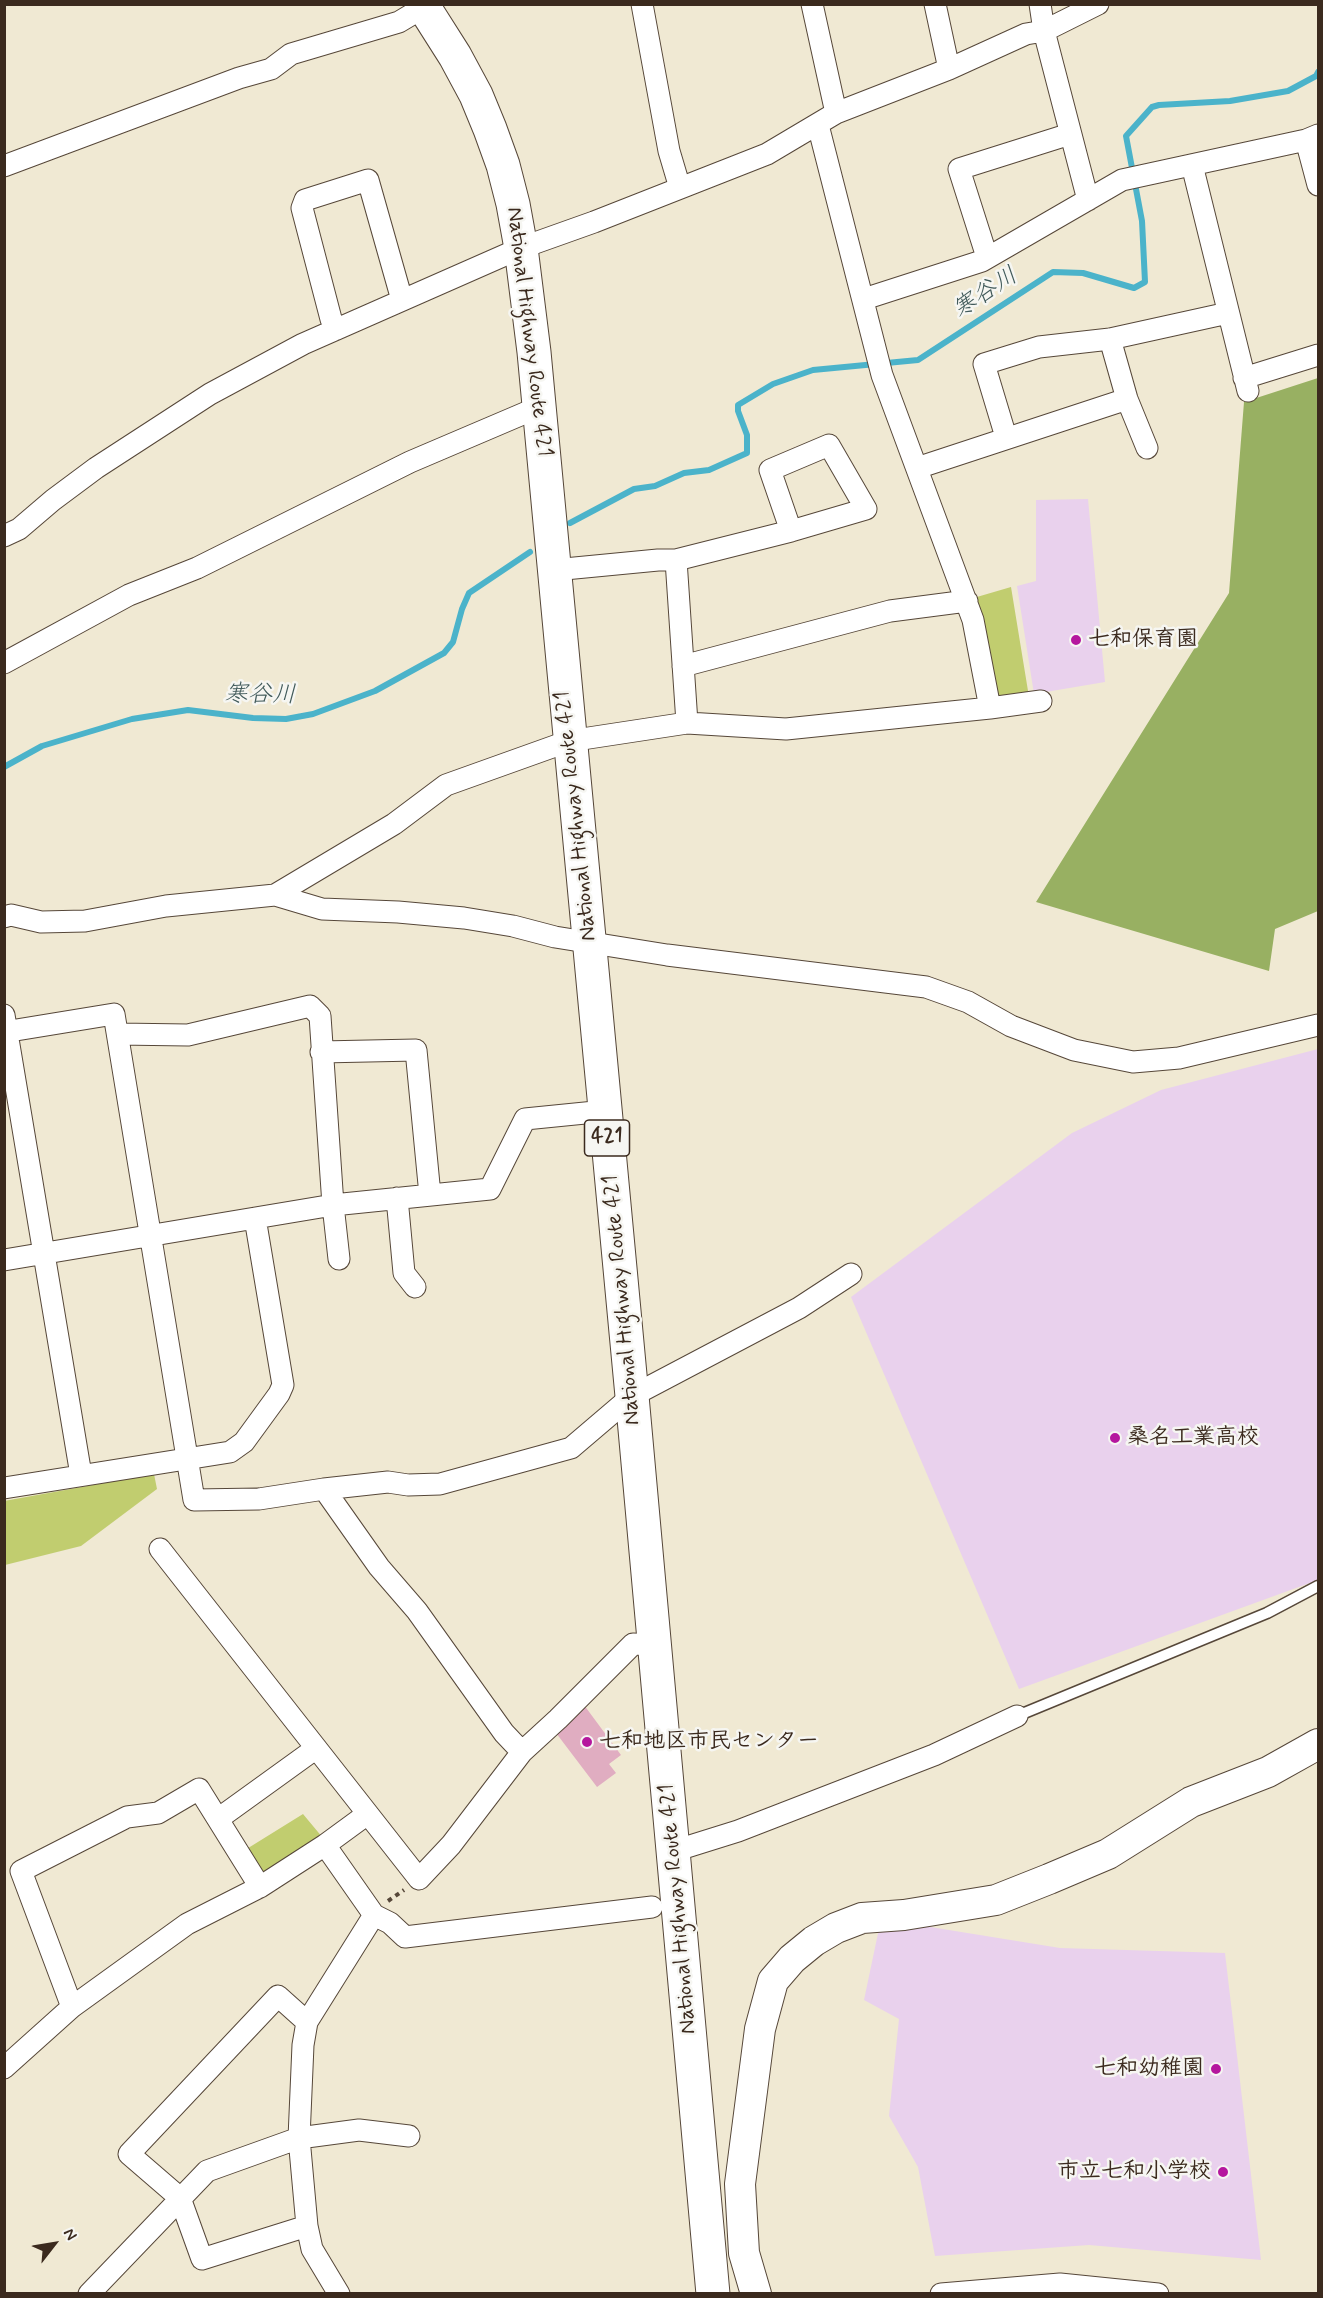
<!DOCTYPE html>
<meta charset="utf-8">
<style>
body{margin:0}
#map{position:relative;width:1323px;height:2298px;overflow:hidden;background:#f0e9d3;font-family:Mynerve,sans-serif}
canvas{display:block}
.frame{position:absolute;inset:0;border:6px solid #3b2a1e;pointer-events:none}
.north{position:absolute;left:24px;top:2214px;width:60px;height:60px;-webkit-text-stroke:4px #f6f6f2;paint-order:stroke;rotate:59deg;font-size:16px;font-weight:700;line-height:24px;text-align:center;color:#3b2a1e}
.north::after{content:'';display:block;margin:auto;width:21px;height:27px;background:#3b2a1e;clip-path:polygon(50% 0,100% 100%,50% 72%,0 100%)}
</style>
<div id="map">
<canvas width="1323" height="2298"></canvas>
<div class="frame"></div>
<div class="north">N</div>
</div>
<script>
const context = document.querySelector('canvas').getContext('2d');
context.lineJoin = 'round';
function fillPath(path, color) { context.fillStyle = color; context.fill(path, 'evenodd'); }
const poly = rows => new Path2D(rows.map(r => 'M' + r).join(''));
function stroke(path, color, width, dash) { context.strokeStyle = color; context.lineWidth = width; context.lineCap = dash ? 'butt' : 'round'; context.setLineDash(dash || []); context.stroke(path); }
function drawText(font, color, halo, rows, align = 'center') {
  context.font = font + ' Mynerve,"Klee One",sans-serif'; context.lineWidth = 5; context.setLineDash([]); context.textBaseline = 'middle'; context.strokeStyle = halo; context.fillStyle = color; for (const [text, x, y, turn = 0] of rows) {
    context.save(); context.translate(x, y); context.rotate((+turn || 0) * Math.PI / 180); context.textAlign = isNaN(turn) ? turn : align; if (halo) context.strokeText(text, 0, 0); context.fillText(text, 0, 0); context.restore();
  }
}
const built = poly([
 [1088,499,1105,682,1034,694,1017,586,1036,581,1036,500],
 [1318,1049,1318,1580,1019,1689,851,1297,1072,1133,1161,1090],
 [881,1919,1060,1948,1225,1953,1261,2260,1089,2245,935,2256,918,2167,889,2116,899,2019,864,2000]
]);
const green = poly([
 [1011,587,1029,697,993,703,970,599],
 [154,1474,157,1489,81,1546,5,1565,4,1501],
 [303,1814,323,1838,267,1874,258,1870,245,1850]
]);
const forest = poly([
 [1318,378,1318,911,1275,929,1269,971,1036,902,1229,593,1244,402]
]);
const stream = poly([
 [570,523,634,489,655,486,684,473,709,470,747,453,747,435,738,411,738,405,773,384,813,370,918,360,1053,272,1083,273,1134,288,1145,282,1142,221,1126,136,1152,107,1159,105,1230,101,1288,91,1316,76,1318,72],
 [4,767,42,746,132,719,188,710,253,718,286,719,313,714,375,691,444,653,453,642,462,609,469,593,530,552]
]);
const building = poly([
 [584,1705,621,1755,609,1764,616,1773,597,1787,553,1729]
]);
const path = poly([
 [388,1901,404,1890]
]);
const lane = poly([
 [1017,1716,1267,1613,1318,1586]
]);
const street = poly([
 [642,4,669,151,680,188],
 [812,4,836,113],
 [935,4,949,69],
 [1040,4,1044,31,1088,200],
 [818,125,882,375,973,620,990,708],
 [1306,140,1318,185],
 [1192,165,1248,391],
 [4,166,239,78,271,69,291,54,399,22,424,7],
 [987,257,959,169,1070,134],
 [864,299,982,261,1122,180,1306,140,1318,135],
 [337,329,331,319,302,208,305,200,368,180,402,300],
 [1110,339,1127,399,1147,448],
 [1244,378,1318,355],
 [1006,437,984,364,1039,347,1110,339,1228,313],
 [917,468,1127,399],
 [4,536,19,529,53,500,96,468,210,394,303,344,521,248,594,222,767,154,836,113,949,69,1026,34,1044,31,1098,4],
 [676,560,687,723],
 [554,570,658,560,676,560,791,531,866,509,829,445,770,470,791,531],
 [4,663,129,595,197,568,410,462,539,407],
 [683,666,890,611,967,601],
 [275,895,394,824,446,785,569,741,687,723,786,729,990,708,1041,701],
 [4,917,11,915,41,922,85,921,166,906,275,895,322,909,398,912,464,918,513,926,555,937,667,955,926,987,968,1002,1011,1026,1074,1050,1133,1062,1179,1058,1318,1025],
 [4,1015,81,1475],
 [4,1032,114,1014,194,1500,259,1499,324,1489],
 [118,1034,188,1035,310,1006,320,1016,333,1205,339,1259],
 [321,1052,416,1050,430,1195],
 [397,1198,404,1273,415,1287],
 [4,1260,333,1205,490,1189,525,1119,605,1111],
 [4,1488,230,1452,244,1442,279,1394,283,1385,255,1218],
 [160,1549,419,1879,451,1845,522,1752],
 [655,1645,633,1644,558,1719,522,1752,504,1733,417,1611,379,1567,324,1489,388,1482,408,1485,440,1484,571,1448,632,1396,799,1308,851,1274],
 [218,1819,315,1749],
 [325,1845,366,1815],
 [674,1851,738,1831,934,1755,1017,1716],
 [72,2007,21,1871,127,1817,158,1813,199,1789,260,1887],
 [4,2068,72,2007,187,1924,260,1887,325,1845,374,1915,390,1923,405,1937,652,1907],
 [307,2226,202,2259,180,2198,129,2154,278,1996,307,2022],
 [89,2294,207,2171,299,2138,359,2130,409,2136],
 [339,2294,312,2249,307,2226,299,2138,303,2045,307,2022,374,1915],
 [941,2294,1060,2284,1158,2294]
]);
const secondary = poly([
 [756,2294,744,2253,740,2184,760,2029,773,1981,792,1959,814,1941,836,1928,862,1918,904,1915,996,1900,1049,1879,1108,1854,1191,1802,1268,1772,1318,1744]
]);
const highway = poly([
 [422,4,455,56,476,95,490,129,503,165,513,204,521,248,534,352,632,1396,713,2294]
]);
const markers = [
 [1076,640,6,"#b5179e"],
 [1115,1438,6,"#b5179e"],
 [587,1742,6,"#b5179e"],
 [1216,2069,6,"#b5179e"],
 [1223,2172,6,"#b5179e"]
];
const shields = [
 [607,1138,45]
];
const shieldNames = [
 ["421",607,1138]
];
const streetNames = [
 ["National Highway Route 421",528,332,83],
 ["National Highway Route 421",577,816,-96],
 ["National Highway Route 421",623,1300,-95],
 ["National Highway Route 421",679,1909,-95]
];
const poiNames = [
 ["七和保育園",1088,640],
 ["桑名工業高校",1127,1438],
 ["七和地区市民センター",599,1742],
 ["七和幼稚園",1204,2069,"right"],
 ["市立七和小学校",1211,2172,"right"]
];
const waterNames = [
 ["寒谷川",986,294,-33],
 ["寒谷川",260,696,1]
];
fillPath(built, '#e9d1ed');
fillPath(green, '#c1cd6f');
fillPath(forest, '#98b062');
stroke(stream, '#4bb3ca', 6);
fillPath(building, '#e0adc1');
stroke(lane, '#564739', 13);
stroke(street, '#564739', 23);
stroke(secondary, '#564739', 32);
stroke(highway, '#564739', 35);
stroke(path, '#564739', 4, [4.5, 4.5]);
stroke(lane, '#fff', 10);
stroke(street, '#fff', 21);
stroke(secondary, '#fff', 30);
stroke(highway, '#fff', 33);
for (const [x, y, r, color] of markers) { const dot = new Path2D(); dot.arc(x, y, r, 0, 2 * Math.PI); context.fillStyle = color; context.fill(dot); stroke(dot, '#f6f6f2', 2); }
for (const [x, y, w] of shields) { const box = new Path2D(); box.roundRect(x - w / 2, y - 18, w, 36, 4.5); context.fillStyle = '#f6f6f2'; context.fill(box); stroke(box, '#3b2a1e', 1.5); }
drawText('bold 21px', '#3b2a1e', null, shieldNames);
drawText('22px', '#3b2a1e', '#f6f6f2', streetNames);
drawText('bold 22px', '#3b2a1e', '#f6f6f2', poiNames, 'left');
drawText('italic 24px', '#415a5a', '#f6f6f2', waterNames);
</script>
